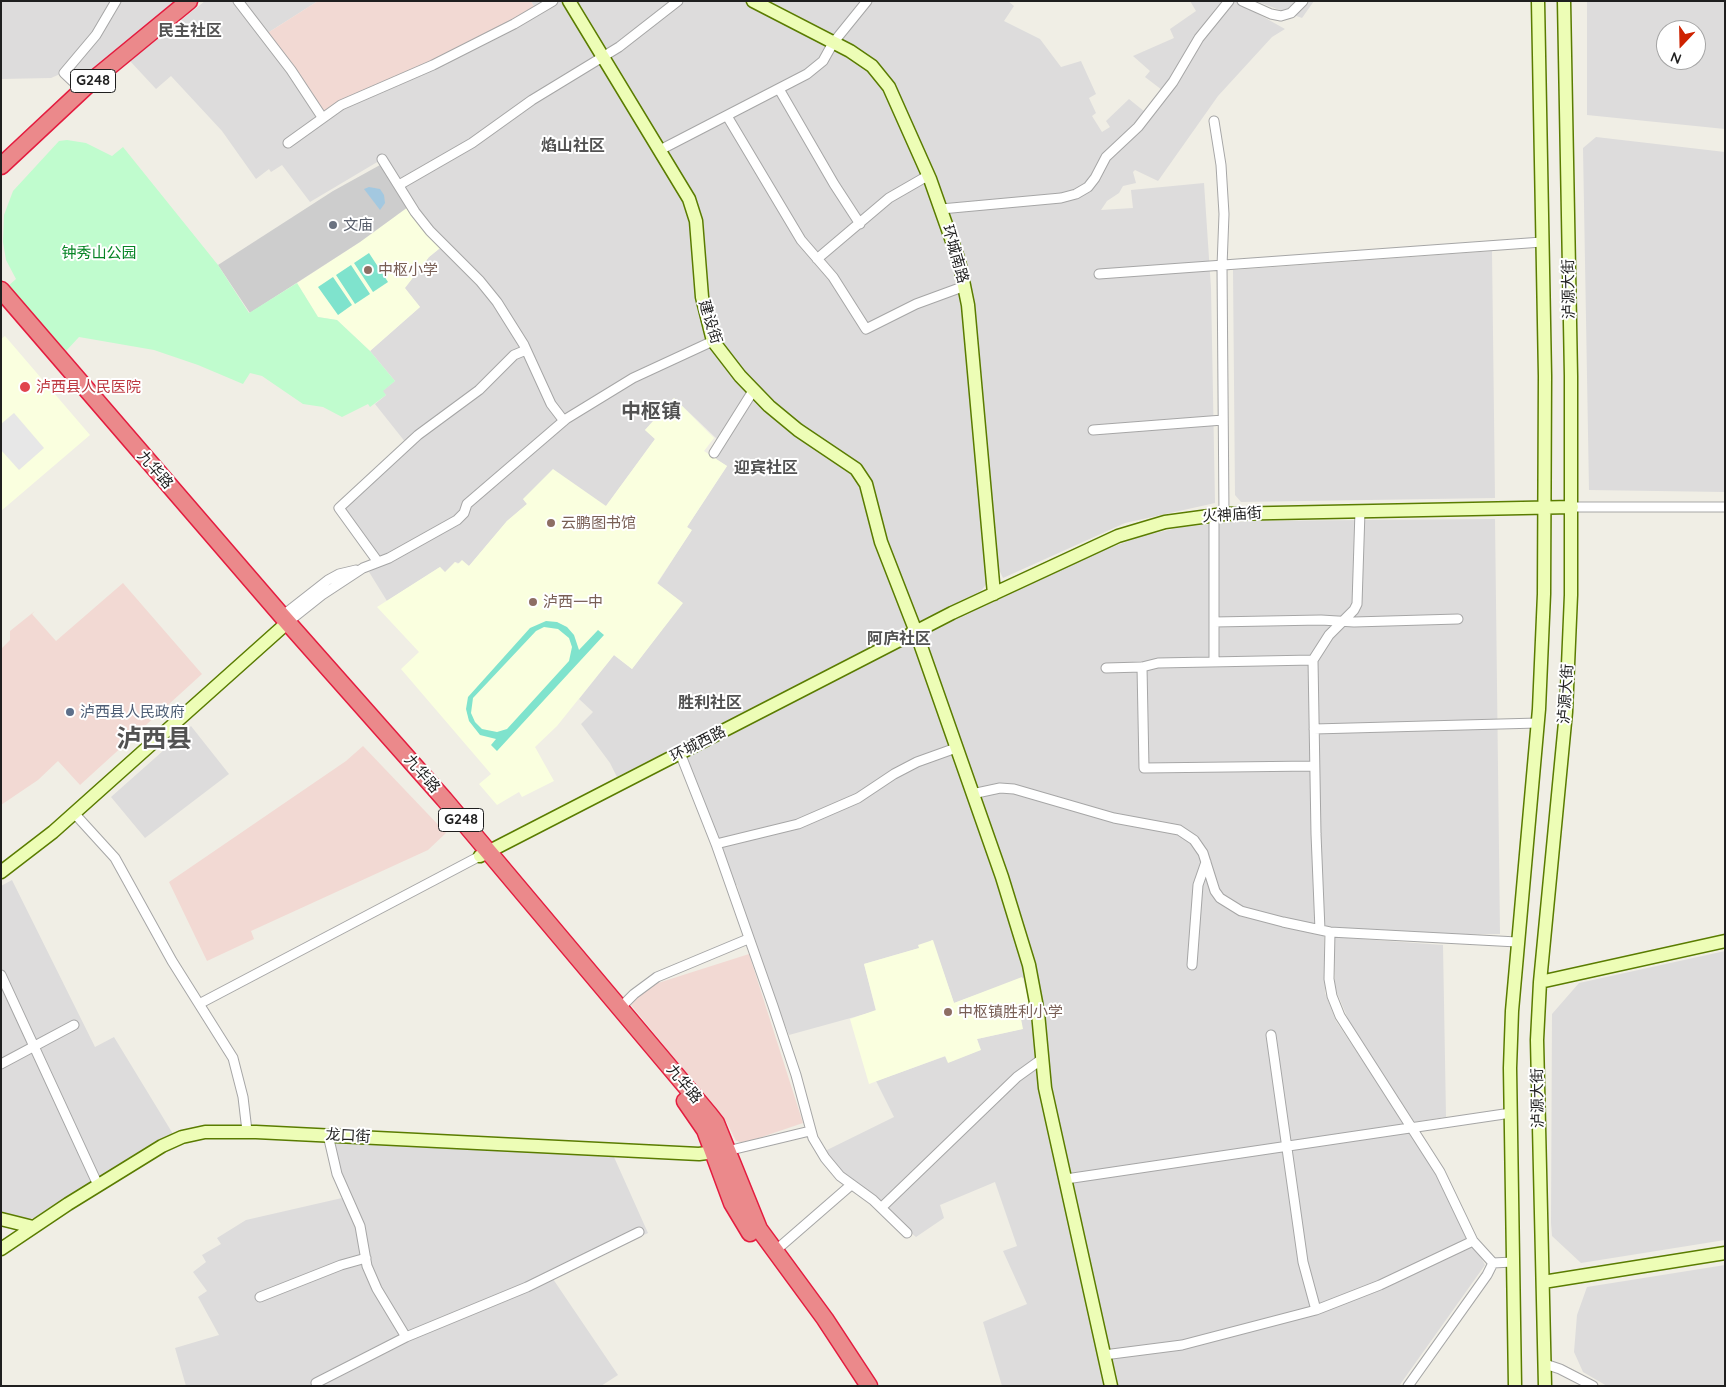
<!DOCTYPE html>
<meta charset="utf-8">
<style>
body{margin:0}
#map{position:relative;width:1726px;height:1387px;overflow:hidden;background:#f0eee5;font-family:Quicksand,sans-serif}
canvas{display:block}
.frame{position:absolute;inset:0;border:2px solid #1f1f1f;pointer-events:none}
.north{position:absolute;left:1656px;top:20px;width:50px;height:50px;box-sizing:border-box;background:#fff;border:1px solid #a5a5a5;border-radius:50%;rotate:201deg;font-size:14px;font-weight:700;line-height:20px;text-align:center;color:#1f1f1f}
.north::after{content:'';display:block;margin:auto;width:18px;height:22px;background:#ce2200;clip-path:polygon(50% 0,100% 100%,50% 72%,0 100%)}
</style>
<div id="map">
<canvas width="1726" height="1387"></canvas>
<div class="frame"></div>
<div class="north">N</div>
</div>
<script>
const context = document.querySelector('canvas').getContext('2d');
context.lineJoin = 'round';
function fillPath(path, color) { context.fillStyle = color; context.fill(path, 'evenodd'); }
const poly = rows => new Path2D(rows.map(r => 'M' + r).join(''));
function stroke(path, color, width, dash) { context.strokeStyle = color; context.lineWidth = width; context.lineCap = dash ? 'butt' : 'round'; context.setLineDash(dash || []); context.stroke(path); }
function drawText(font, color, halo, rows, align = 'center') {
  context.font = font + ' Quicksand,"Noto Sans SC",sans-serif'; context.lineWidth = 4; context.setLineDash([]); context.textBaseline = 'middle'; context.strokeStyle = halo; context.fillStyle = color; for (const [text, x, y, turn = 0] of rows) {
    context.save(); context.translate(x, y); context.rotate((+turn || 0) * Math.PI / 180); context.textAlign = isNaN(turn) ? turn : align; if (halo) context.strokeText(text, 0, 0); context.fillText(text, 0, 0); context.restore();
  }
}
const residential = poly([
 [1,1,113,1,94,33,60,74,51,78,1,79],
 [121,1,176,1,81,80,71,69,94,42],
 [205,1,237,1,263,37,537,13,531,1,565,1,686,198,696,229,707,329,749,393,717,439,674,398,645,430,655,439,606,506,523,499,527,504,507,521,469,566,455,562,445,573,440,567,387,601,369,572,382,564,342,508,406,443,375,404,386,395,382,391,395,381,370,351,420,307,404,288,429,257,444,245,417,210,384,158,310,202,282,165,271,172,269,169,256,179,222,131,171,76,156,89,130,61],
 [243,1,318,1,266,34],
 [572,1,744,1,862,64,881,83,926,180,950,246,964,305,988,582,981,591,916,623,897,578,869,483,800,428,728,358,711,325,701,233],
 [759,1,863,1,832,38],
 [869,1,1008,1,1014,6,1004,21,1040,39,1061,67,1081,61,1096,94,1089,98,1096,113,1092,116,1102,132,1110,127,1106,121,1129,99,1145,112,1162,90,1145,77,1150,71,1133,56,1174,38,1170,29,1196,11,1190,1,1235,1,1285,29,1272,37,1218,96,1158,181,1135,170,1133,172,1136,183,1123,186,1119,193,1107,201,1101,210,1133,208,1131,190,1204,183,1211,288,1215,503,1125,523,1003,578,995,561,970,304,891,86,837,41],
 [1255,1,1314,1,1302,18],
 [1587,1,1725,1,1725,129,1587,115],
 [1666,30,1696,30,1696,60,1666,60],
 [1596,137,1725,152,1725,492,1589,490,1583,148],
 [1492,251,1495,498,1241,502,1235,495,1233,270],
 [753,398,857,474,909,629,617,777,610,763,581,724,593,712,579,699,614,655,632,669,682,603,657,584,691,531,687,527,727,466,714,458],
 [1495,519,1500,934,1438,935,1319,926,1324,934,1325,993,1336,1021,1432,1164,1485,1265,1399,1386,1114,1386,1051,1103,1039,1005,921,636,1104,550,1142,536,1182,527,1243,521],
 [915,637,1029,976,954,1003,932,940,920,948,864,964,876,1011,789,1035,757,957,737,885,732,886,684,755],
 [191,726,229,774,145,838,111,797],
 [12,880,95,1047,114,1037,173,1134,40,1217,21,1220,1,1212,1,886],
 [1334,937,1443,945,1446,1117,1414,1122,1351,1026,1335,988],
 [1725,951,1725,1240,1581,1263,1552,1236,1551,1223,1552,1014,1579,983],
 [1033,1010,1107,1386,1002,1386,983,1322,1027,1304,1003,1251,1017,1246,995,1182,940,1205,944,1218,916,1237,842,1174,825,1151,894,1117,876,1081,946,1056,949,1062,980,1050,977,1039,1022,1029,1020,1014],
 [327,1142,396,1143,614,1157,648,1233,553,1279,618,1375,601,1386,186,1386,175,1348,219,1335,198,1297,207,1291,193,1272,206,1262,202,1255,221,1244,217,1238,246,1220,342,1198],
 [1725,1265,1725,1386,1607,1386,1583,1372,1574,1352,1577,1315,1587,1287]
]);
const commercial = poly([
 [318,1,531,1,535,9,414,72,322,114,266,34],
 [123,583,202,674,80,785,58,761,38,780,1,805,1,649,10,640,10,631,35,611,32,614,56,641],
 [363,746,446,833,428,850,251,931,254,939,207,961,169,882,346,761],
 [749,954,803,1123,744,1143,736,1141,727,1123,631,1005,646,989,658,983]
]);
const education = poly([
 [408,207,440,248,429,257,405,288,420,307,370,351,337,320,318,317,297,283,360,242],
 [5,336,90,435,1,511,1,339],
 [674,398,714,438,704,451,727,466,687,527,692,530,657,583,683,603,632,669,614,655,557,726,535,747,554,781,522,797,519,792,497,805,479,784,491,774,401,669,419,652,377,607,440,567,445,572,455,562,458,564,462,560,469,566,507,521,527,504,523,499,553,469,606,506,655,439,645,430],
 [933,940,954,1003,1022,977,1032,1010,1020,1014,1023,1029,977,1039,981,1050,948,1063,945,1056,869,1084,850,1019,876,1010,864,964,919,948,918,945]
]);
const religious = poly([
 [380,165,408,207,360,242,250,313,218,265,333,191]
]);
const park = poly([
 [67,140,86,143,112,156,123,147,218,265,249,313,297,283,318,317,337,320,370,351,395,381,383,391,386,395,370,407,368,404,342,417,323,407,303,404,262,376,250,373,243,384,198,365,154,350,79,337,66,351,8,286,16,279,6,260,3,242,4,215,13,191,59,141]
]);
const pitch = poly([
 [369,253,388,282,373,292,354,263],
 [351,265,370,294,355,304,336,275],
 [333,277,352,305,338,315,318,287],
 [546,621,557,622,567,627,574,635,579,650,598,630,604,635,497,751,491,745,496,739,480,735,469,721,466,709,468,697,530,628],
 [544,627,558,629,569,638,572,647,569,661,507,729,497,732,482,729,475,722,471,713,473,698,536,631]
]);
const parking = poly([
 [14,413,44,448,19,470,1,450,1,424]
]);
const water = poly([
 [369,187,380,189,384,195,385,203,380,210,364,189]
]);
const street = poly([
 [238,1,291,70,322,117],
 [1242,1,1271,14,1281,16,1291,13,1303,1],
 [779,89,834,184,860,224],
 [82,90,64,73,96,35,116,1],
 [727,116,801,240,833,277,866,329,916,304,965,286],
 [1214,121,1221,165,1224,214,1222,266,1224,514],
 [288,143,341,105,433,65,514,24,553,1],
 [660,150,807,74,823,61,833,43,867,1],
 [382,159,415,212,430,231,480,281,497,302,524,345,551,404,564,421],
 [399,185,472,143,532,100,619,47,678,1],
 [941,209,1061,198,1076,194,1088,187,1095,178,1106,157,1138,127,1173,82,1199,38,1229,1],
 [817,259,889,198,929,175],
 [1099,274,1542,242],
 [1093,430,1223,420],
 [714,453,753,391],
 [1572,507,1725,507],
 [1214,515,1214,662],
 [378,562,339,508,418,435,479,390,514,355,526,350],
 [282,616,328,580,339,574,356,570],
 [288,622,322,595,363,568,389,558,457,520,464,513,467,504,566,419,633,378,713,341],
 [1214,622,1321,620,1354,622,1458,619],
 [1142,667,1144,768,1314,766],
 [1106,668,1142,667,1158,663,1313,660],
 [1314,729,1538,723],
 [680,753,716,844,773,1006,796,1075,813,1138,825,1158,840,1176,873,1200,907,1233],
 [972,794,1000,788,1014,789,1114,818,1179,830,1194,840,1203,853,1215,891,1220,898,1241,911,1283,922,1330,932,1517,942],
 [74,813,115,858,172,961,233,1058,243,1097,247,1131],
 [716,844,798,824,858,798,894,774,917,762,956,748],
 [1320,930,1316,834,1313,660,1329,635,1354,610,1357,604,1360,511],
 [1330,932,1329,979,1332,996,1340,1016,1440,1172,1473,1241,1493,1263],
 [1192,965,1198,885,1206,862],
 [1,975,98,1185],
 [199,1004,480,856],
 [620,1008,634,994,657,977,748,939],
 [1271,1035,1303,1262,1316,1310],
 [1,1064,74,1025],
 [328,1135,337,1174,360,1226,367,1266,377,1289,406,1337],
 [727,1151,810,1131],
 [1066,1179,1511,1113],
 [881,1208,1017,1077,1042,1059],
 [775,1251,851,1185],
 [1493,1263,1513,1262],
 [260,1297,341,1265,366,1258],
 [1104,1355,1182,1345,1316,1310,1380,1285,1473,1241],
 [1545,1364,1560,1369,1593,1386],
 [316,1383,406,1337,527,1287,639,1232],
 [1408,1386,1487,1275,1493,1263]
]);
const secondary = poly([
 [569,1,689,199,696,221,702,297,713,341,740,376,769,406,798,430,856,469,866,484,881,542,916,632,1002,877,1029,965,1038,1013,1045,1088,1111,1386],
 [753,1,850,51,872,66,889,87,930,179,959,261,968,305,994,594],
 [480,856,952,613,1118,536,1165,522,1224,514,1572,507],
 [1,872,53,832,288,622],
 [1540,982,1725,941],
 [1,1219,33,1227],
 [1,1249,68,1204,162,1146,182,1137,205,1132,256,1132,699,1154,722,1151],
 [1543,1282,1725,1253],
 [1515,1386,1510,1068,1512,1011,1539,709,1544,594,1545,376,1538,1],
 [1545,1386,1537,1040,1540,982,1566,712,1571,595,1571,376,1564,1]
]);
const highway = poly([
 [1,166,93,80,189,1],
 [1,290,282,616,444,799,709,1114,716,1123,759,1229,825,1319,869,1386],
 [685,1101,705,1130,732,1203,750,1233]
]);
const markers = [
 [333,225,5,"#6b7280"],
 [368,270,5,"#8d6e63"],
 [25,387,6,"#e0444e"],
 [551,523,5,"#8d6e63"],
 [533,602,5,"#8d6e63"],
 [70,712,5,"#5c6f8a"],
 [948,1012,5,"#8d6e63"]
];
const shields = [
 [93,81,45],
 [461,820,45]
];
const shieldNames = [
 ["G248",93,81],
 ["G248",461,820]
];
const worshipNames = [
 ["文庙",343,225]
];
const parkNames = [
 ["钟秀山公园",99,253]
];
const streetNames = [
 ["环城南路",955,254,74],
 ["泸源大街",1569,289,-91],
 ["建设街",710,322,73],
 ["九华路",155,470,49],
 ["火神庙街",1232,515,-4],
 ["泸源大街",1566,694,-86],
 ["环城西路",698,744,-27],
 ["九华路",422,774,49],
 ["九华路",684,1084,50],
 ["泸源大街",1538,1098,-91],
 ["龙口街",348,1136,3]
];
const educationNames = [
 ["中枢小学",378,270],
 ["云鹏图书馆",561,523],
 ["泸西一中",543,602],
 ["中枢镇胜利小学",958,1012]
];
const healthNames = [
 ["泸西县人民医院",36,387]
];
const serviceNames = [
 ["泸西县人民政府",80,712]
];
const neighbourhoodNames = [
 ["民主社区",190,31],
 ["焰山社区",573,146],
 ["迎宾社区",766,468],
 ["阿庐社区",899,639],
 ["胜利社区",710,703]
];
const districtNames = [
 ["中枢镇",651,412]
];
const townNames = [
 ["泸西县",154,739]
];
fillPath(residential, '#dddcdc');
fillPath(commercial, '#f2d9d3');
fillPath(education, '#faffdf');
fillPath(religious, '#cdcdcd');
fillPath(park, '#c0fcce');
fillPath(pitch, '#7fe3cd');
fillPath(parking, '#e7e7e7');
fillPath(water, '#a3c8e0');
stroke(street, '#a6a6a6', 11);
stroke(secondary, '#5a7c00', 15);
stroke(highway, '#e41c3f', 19);
stroke(street, '#fff', 9);
stroke(secondary, '#edfdb6', 12);
stroke(highway, '#eb898b', 16);
for (const [x, y, r, color] of markers) { const dot = new Path2D(); dot.arc(x, y, r, 0, 2 * Math.PI); context.fillStyle = color; context.fill(dot); stroke(dot, '#fff', 2); }
for (const [x, y, w] of shields) { const box = new Path2D(); box.roundRect(x - w / 2, y - 11.5, w, 23, 4); context.fillStyle = '#fff'; context.fill(box); stroke(box, '#1f1f1f', 1); }
drawText('bold 14px', '#1f1f1f', null, shieldNames);
drawText('15px', '#5b616d', '#fff', worshipNames, 'left');
drawText('15px', '#068425', '#fff', parkNames);
drawText('15px', '#1f1f1f', '#fff', streetNames);
drawText('15px', '#785e54', '#fff', educationNames, 'left');
drawText('15px', '#be3a42', '#fff', healthNames, 'left');
drawText('15px', '#4e5e75', '#fff', serviceNames, 'left');
drawText('bold 16px', '#525252', '#fff', neighbourhoodNames);
drawText('bold 20px', '#525252', '#fff', districtNames);
drawText('bold 25px', '#525252', '#fff', townNames);
</script>
